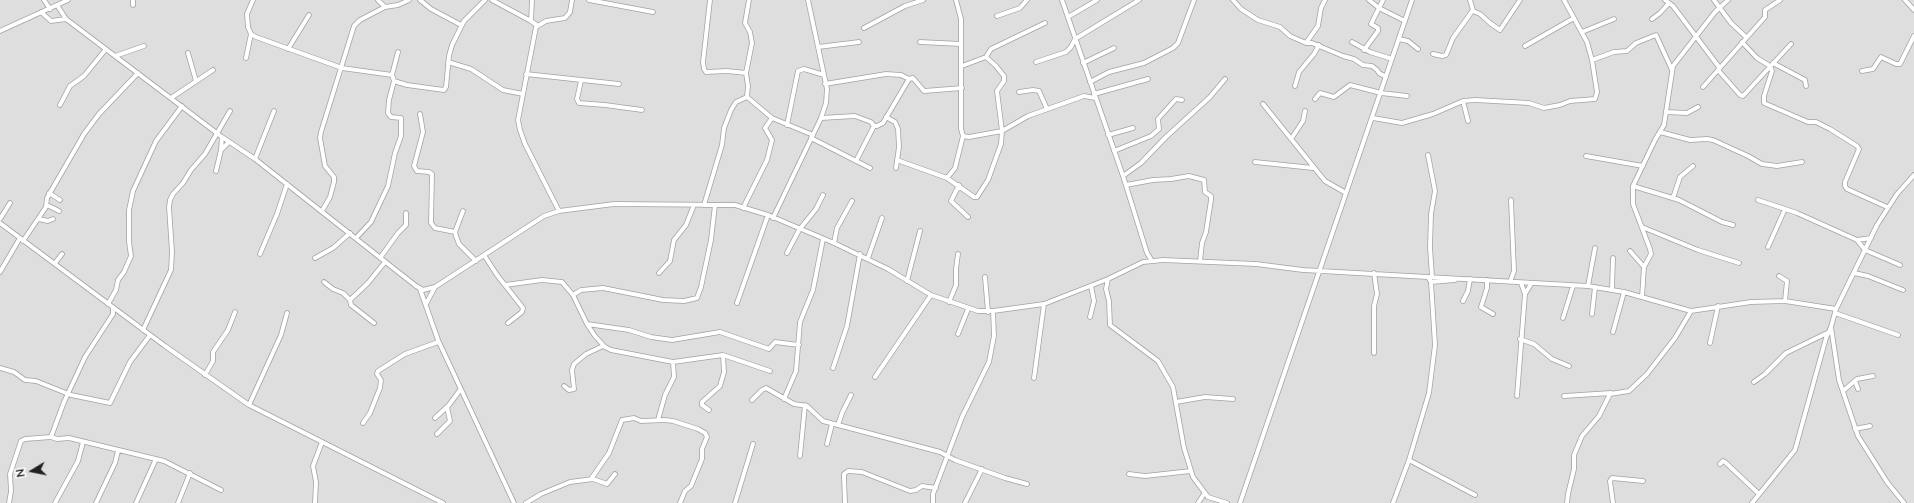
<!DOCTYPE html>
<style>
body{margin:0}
#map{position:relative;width:1914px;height:503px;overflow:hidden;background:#f0ede9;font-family:Lato,sans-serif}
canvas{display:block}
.north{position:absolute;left:12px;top:451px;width:40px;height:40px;-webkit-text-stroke:3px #fff;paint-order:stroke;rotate:260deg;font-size:11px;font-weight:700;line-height:16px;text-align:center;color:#212121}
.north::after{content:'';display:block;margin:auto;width:14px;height:18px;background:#212121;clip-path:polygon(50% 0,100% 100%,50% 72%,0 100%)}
</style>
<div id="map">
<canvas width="1914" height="503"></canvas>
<div class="north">N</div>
</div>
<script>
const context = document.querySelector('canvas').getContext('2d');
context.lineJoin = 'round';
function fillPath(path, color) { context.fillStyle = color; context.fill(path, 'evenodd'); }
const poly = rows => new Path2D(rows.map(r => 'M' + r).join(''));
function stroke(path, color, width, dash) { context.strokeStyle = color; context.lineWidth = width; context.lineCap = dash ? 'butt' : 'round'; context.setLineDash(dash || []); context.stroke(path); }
const residential = poly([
 [0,0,1914,0,1914,503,0,503]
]);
const minor = poly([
 [44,0,50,9],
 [133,0,133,5],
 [253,0,247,14,248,27,251,34,256,37,342,68,392,75],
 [378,0,385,7],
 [420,0,431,9,461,25],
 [492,0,531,21,538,26],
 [589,0,653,12],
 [710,0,703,62,704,69,706,72,727,71,746,73],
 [749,0,745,23,750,32,752,43,746,73,748,86,747,97,772,118,813,135],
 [1062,0,1123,176,1147,253,1152,261],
 [1233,0,1241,9,1258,20,1280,27,1290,36,1306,43,1312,43,1343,56,1354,59,1363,65,1372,66,1377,70,1379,73,1386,77],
 [1369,0,1379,8,1405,21],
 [1665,0,1673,6,1719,67],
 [1714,0,1731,23,1746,37],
 [1905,0,1914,10],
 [57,5,66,19,74,25,222,137,255,159,416,286,423,290,435,287,544,216,559,211,614,204,735,205,768,215,834,243,888,269,931,295,978,311,993,311,1044,304,1108,279,1143,262,1163,260,1256,264,1303,270,1588,286,1624,292,1691,311,1751,302,1785,301,1836,309],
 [1473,11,1480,14,1490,23,1500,30,1520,0],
 [41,12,51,21,66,19],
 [997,16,1020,8,1027,0],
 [1068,17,1097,0],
 [1652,19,1660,13,1669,3],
 [531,21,532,0],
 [864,28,905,6,923,0],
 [0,31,68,0],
 [1582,32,1614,19],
 [1399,39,1408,41,1418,49],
 [920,42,961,44],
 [1352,42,1370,52,1392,59],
 [1742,42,1757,58,1770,66,1772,71,1764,96,1764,103,1808,122,1816,122,1830,129,1857,146,1859,149,1845,182,1845,186,1847,189,1887,207],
 [1306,43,1318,26,1321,8,1325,0],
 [1525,46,1574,18],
 [818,47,859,42],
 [288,49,309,15],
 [1364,50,1378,31,1378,28,1371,24,1383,0],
 [398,52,392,75,394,81,407,85,444,90,446,87,449,56,452,45,464,21,485,0],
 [188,53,196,81],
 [1433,54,1442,56,1446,55,1453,38,1473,10,1470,0],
 [115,56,144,46],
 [246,58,251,34],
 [1592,60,1614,52,1627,51,1636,43,1656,35,1672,70],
 [448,62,471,69,503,90,523,94],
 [1036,62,1066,52,1071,47,1075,39,1139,0],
 [1083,63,1114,48],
 [1773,63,1805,80,1806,86],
 [962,66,986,57,991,49,1045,23],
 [1718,70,1740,95,1743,96,1791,44],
 [1862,71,1873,69,1881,57,1896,64,1900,64,1914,36],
 [526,74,619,84],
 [581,81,577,99,579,103,605,105,642,110],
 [1090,82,1109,72,1144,63,1173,48,1178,43,1194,0],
 [825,84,886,74,901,75,909,79],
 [1295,86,1299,72,1314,54,1319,45],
 [1703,87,1765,17,1765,10,1780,0],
 [1019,92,1033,90,1039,91,1047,109],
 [1094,94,1148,79],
 [171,98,213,70],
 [1315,99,1320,93,1334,97,1350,85,1381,93,1407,96],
 [1463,101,1468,121],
 [1263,104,1325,181,1346,193],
 [60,105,70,86,84,76,106,49],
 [1666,112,1687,113,1698,107],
 [420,114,423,132,414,166,417,171,429,172,432,174,431,223,435,228,455,232],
 [886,117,895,122,898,129,899,147,896,168],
 [821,118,855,116,871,122,874,126],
 [1373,118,1402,123,1433,114,1463,101,1475,100,1529,103,1544,108,1560,105,1570,101,1595,99,1597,92,1592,60,1587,42,1564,0],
 [787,125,798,71,804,69,824,75],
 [874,126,877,126,883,123,909,79,913,78,924,91,962,88],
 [1660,132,1690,140,1707,139,1713,140,1748,156,1762,164,1777,166,1802,162],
 [1108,135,1133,128],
 [963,136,969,137,1002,131,1028,116,1084,96,1095,98],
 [811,138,870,168],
 [1291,139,1303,121,1305,111],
 [221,150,229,142],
 [1114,151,1151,136,1159,129,1158,119,1176,99,1182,100],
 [1428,155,1435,191,1431,214,1430,247,1432,277],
 [1586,156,1643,166],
 [255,159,274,111],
 [897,160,947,178,974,197,977,197,988,180,1001,144,1002,131,997,91,1004,81,1004,76,996,66,986,57],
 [856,161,874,126],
 [1255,162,1313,168],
 [216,171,221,150,222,137],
 [1123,176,1141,163,1166,137,1210,97,1225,79],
 [947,178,955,168,963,136,961,129,961,19,956,0],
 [959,185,951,201,968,217],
 [1126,185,1153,180,1171,179,1189,176,1204,180,1205,192,1211,196,1211,200,1206,232,1202,243,1200,261],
 [1633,186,1679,200,1722,222,1733,225],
 [49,193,60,200],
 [1673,198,1680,177,1693,166],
 [1758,200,1797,213,1857,240,1865,250,1900,265],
 [47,205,59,211],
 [704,205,722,145,724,128,731,110,736,102,747,97],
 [743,208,767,160,772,140,765,128,772,118],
 [322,211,330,197,334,182,334,177,325,166,320,138,321,132,354,26,360,20,385,7,398,5,409,0],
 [463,211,455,232,456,236,459,244,476,261],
 [559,211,525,144,520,130,518,120,536,27,546,21,565,18,570,12,572,0],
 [773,218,821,118,826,103,827,89,808,0],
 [0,219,10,203],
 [39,219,48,221,53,219],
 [0,223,165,346,249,405,443,503],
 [1642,227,1698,250,1739,263],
 [356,238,371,222,388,186,395,153,401,136,401,118,391,117,388,113,389,100,394,81],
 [1857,240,1871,238],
 [23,241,46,207,47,198,84,134,99,114,138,73],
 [834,243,837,228,852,201],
 [1768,247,1785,209],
 [1630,251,1644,267],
 [787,253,799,230,816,209,823,195],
 [260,254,277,214,287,184],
 [484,255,497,275,523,308,522,312,508,323],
 [315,258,333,248,350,233],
 [380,258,398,233,406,225,406,213],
 [868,258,882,218],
 [55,263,62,254],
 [0,272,20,238],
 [659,273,670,261,674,240,686,225,694,205],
 [1374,273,1377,294,1374,306,1374,353],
 [1854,273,1868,276,1903,290],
 [1779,276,1787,281,1785,301],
 [985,277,988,312],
 [1108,279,1106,289,1109,301,1110,325,1158,361,1173,387,1184,448,1193,477,1208,497,1227,503],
 [1487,280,1487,288,1481,307,1493,314],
 [907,281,920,231],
 [324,282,333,289,343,293,350,300,351,305,374,323],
 [1431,282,1455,280],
 [1510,282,1514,271,1511,200],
 [505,285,542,280,562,282,573,295,587,324,595,336,605,347,611,350,673,362,723,355,770,371],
 [1588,286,1595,248],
 [420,289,438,340,514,503],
 [1612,289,1613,258],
 [1525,294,1531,284],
 [573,295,581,290,603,288,663,300,684,301,697,298,701,287,711,240,715,205],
 [1642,297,1644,267,1651,254,1650,249,1633,204,1633,186,1655,140,1664,125,1673,66,1715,12,1728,0],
 [350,300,368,283,385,262],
 [1463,301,1468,291,1470,279],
 [949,302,956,285,956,269,958,254],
 [737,303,768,215],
 [108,304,116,290,118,280,124,272,131,256,129,242,129,210,133,191,156,141,182,106],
 [426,304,435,287],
 [1835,313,1898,335],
 [1592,314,1595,287],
 [1090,317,1094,301,1091,286],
 [1563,318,1573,286],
 [587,324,629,330,651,337,672,340,720,332,769,349,775,342,799,345],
 [143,330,171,270,172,252,169,207,170,200,173,194,183,183,191,170,205,154,230,111],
 [1613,332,1624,292],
 [958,334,968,309],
 [1520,339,1534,344,1552,359,1569,366],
 [1710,343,1718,306],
 [0,368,14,372,25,380,36,381,71,395,110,403,130,362,150,335],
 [833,368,847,326,860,254],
 [205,375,213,361,213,352,228,330,235,312],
 [875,377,931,295],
 [1034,378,1044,304],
 [1855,381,1858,389],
 [1754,382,1765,374,1786,353,1827,333],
 [564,386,569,390,574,389,572,370,574,364,586,354,603,346],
 [1843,391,1857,379,1873,376],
 [1517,396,1525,294,1521,283],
 [1564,396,1611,393],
 [784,399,796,371,800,322,813,290,823,239],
 [752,400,762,390,766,388,794,404,807,406,823,421,940,452,955,460,1005,478,1027,484],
 [1176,402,1205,397,1233,399],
 [249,405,281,335,287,313],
 [709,410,702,405,702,402,720,386,724,372,723,355],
 [435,418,449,405,460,390],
 [658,420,665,395,674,377,673,362],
 [363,423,370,413,380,388,381,380,377,374,378,371,405,354,438,342],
 [838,425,842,413,851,395],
 [1855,429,1870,426],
 [437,434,450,421,447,407],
 [51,437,64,402,85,357,113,314,113,308],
 [827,444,832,424],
 [800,456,805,405],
 [1409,460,1475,495],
 [1720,464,1723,461,1725,462,1759,494],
 [1129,474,1145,476,1191,471],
 [591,479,609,453,622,420,634,418,641,421,665,420,673,421,698,429,705,433,707,437,702,449,702,459,691,486,685,491,680,503],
 [9,503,11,491,10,474,21,441,25,439,51,437,57,439,69,438,164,461,221,490],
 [55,503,78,461,83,442],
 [96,503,115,463,118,451],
 [136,503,156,459],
 [178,503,190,473],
 [315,503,316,482,313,466,322,442],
 [526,503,541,494,570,482,593,479,607,484,615,474],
 [735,503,753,444],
 [845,503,844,477,844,474,848,471,862,472,910,491,916,490,922,486,936,488],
 [933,503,933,494,962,417,989,362,994,336,993,311],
 [965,503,982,469],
 [1198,503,1204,494],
 [1240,503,1412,0],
 [1393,503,1409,460,1429,393,1435,345,1431,282,1428,277],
 [1567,503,1568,494,1574,469,1574,455,1582,436,1599,416,1610,394,1629,391,1647,374,1675,338,1691,311],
 [1613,503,1610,481,1612,478,1643,481],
 [1752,503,1795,450,1826,338,1831,327],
 [1904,503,1887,482,1858,436,1839,380,1831,327,1836,309,1877,225,1897,194,1914,175]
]);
fillPath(residential, '#dfdede');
stroke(minor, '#a2a2a2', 5.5);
stroke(minor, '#fff', 4);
</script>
